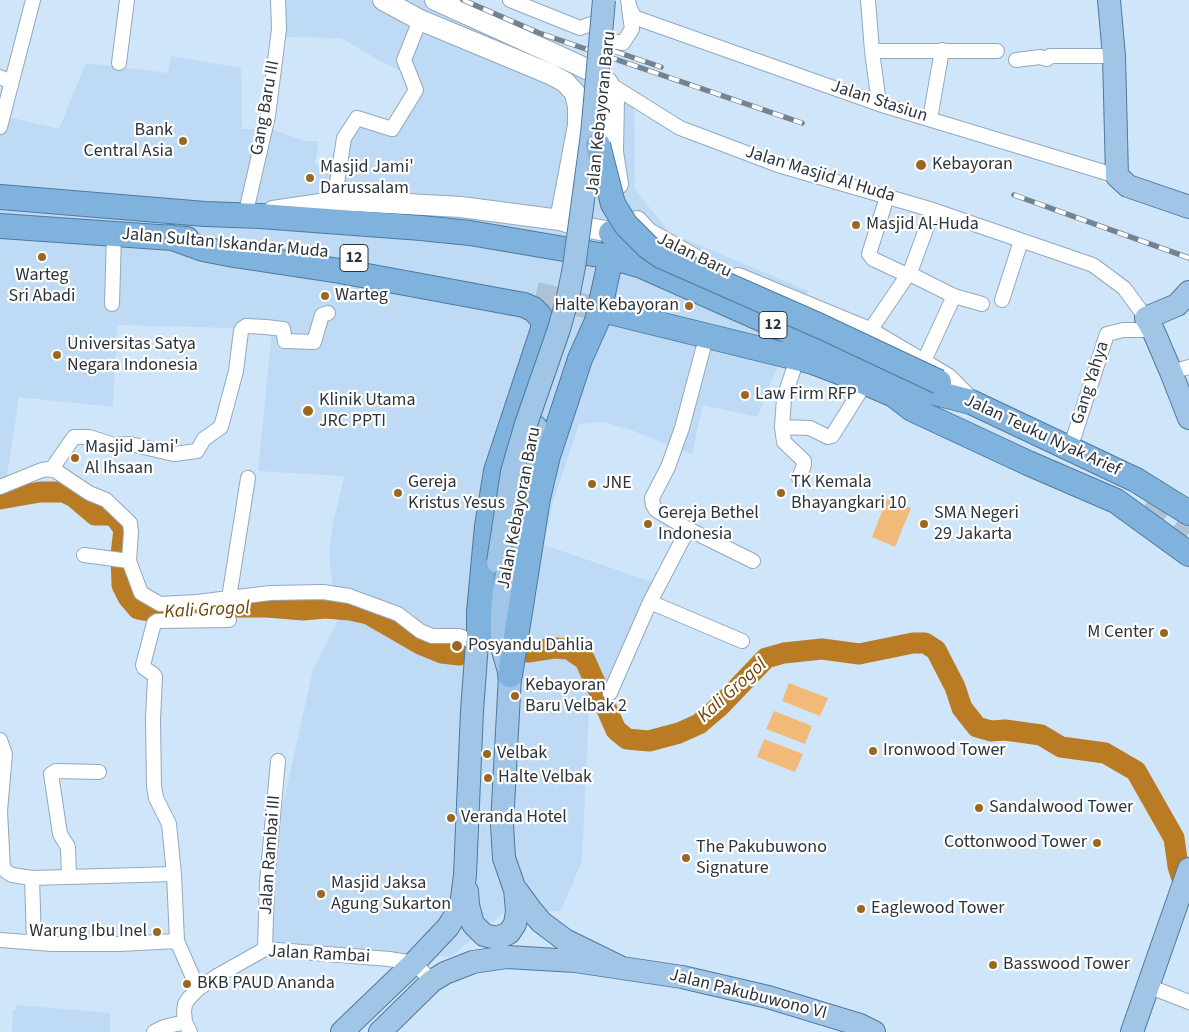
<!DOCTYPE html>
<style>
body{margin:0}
canvas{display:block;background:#cfe5fa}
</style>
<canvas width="1189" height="1032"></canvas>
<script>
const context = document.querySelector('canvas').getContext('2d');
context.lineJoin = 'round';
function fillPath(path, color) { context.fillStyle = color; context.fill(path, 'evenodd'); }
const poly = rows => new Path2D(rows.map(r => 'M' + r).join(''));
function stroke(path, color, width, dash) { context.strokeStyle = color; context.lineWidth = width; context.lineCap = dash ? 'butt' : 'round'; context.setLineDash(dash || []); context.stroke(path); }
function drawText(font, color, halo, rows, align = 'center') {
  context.font = font + ' "Source Sans 3",sans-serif'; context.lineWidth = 4.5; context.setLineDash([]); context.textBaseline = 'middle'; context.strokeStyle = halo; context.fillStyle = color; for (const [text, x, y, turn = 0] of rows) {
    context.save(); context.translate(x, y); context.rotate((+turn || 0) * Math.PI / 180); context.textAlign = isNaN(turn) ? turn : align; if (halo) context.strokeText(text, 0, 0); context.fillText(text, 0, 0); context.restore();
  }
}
const built = poly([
 [282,0,433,0,634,94,635,189,669,232,808,291,757,417,703,405,692,454,631,430,603,422,579,424,553,502,544,545,658,584,618,689,590,688,582,861,561,911,505,912,450,957,269,941,282,808,313,670,341,614,332,582,329,553,333,524,344,476,258,471,272,329,117,325,113,407,19,397,6,482,0,483,0,115,59,129,86,63,168,73,171,56,241,68,242,129,271,129,305,141,319,141,315,164,343,172,356,115,396,128,418,87,404,72,382,62,341,38,280,37],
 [16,1005,110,1013,110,1032,12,1032,13,1010,16,1010]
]);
const green = poly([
 [887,499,911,508,895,547,872,537],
 [789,683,828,698,820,716,782,701],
 [774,711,812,726,805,744,766,729],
 [764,739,803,754,795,772,757,757]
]);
const river = poly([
 [0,499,40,492,64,492,74,497,95,515,108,515,115,517,124,529,121,555,122,585,128,597,138,609,149,611,156,614,202,607,267,607,303,610,325,608,350,610,368,614,420,644,442,653,459,655],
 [528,652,554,648,569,649,585,660,616,730,627,739,649,741,679,733,699,724,720,706,766,658,784,653,822,649,859,654,913,643,925,643,936,650,955,687,962,708,977,727,991,731,1005,730,1041,735,1061,747,1105,753,1136,771,1174,838,1178,866,1181,876,1189,884]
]);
const trunkTunnel = poly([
 [536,294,610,312],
 [1148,501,1189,533]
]);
const minor = poly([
 [510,0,580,28,594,23],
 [628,0,629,6,634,17,642,20,879,104,1117,176],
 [868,0,872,51,879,104],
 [599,31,605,40,623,43,632,29,629,9],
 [872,51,997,51],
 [1016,60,1040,57,1047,59,1050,56,1114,56],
 [119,63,127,0],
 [0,77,11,82],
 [608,83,680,128,712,140,778,165,933,210,1093,265,1124,288,1146,318],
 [930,119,942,50],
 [0,127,33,0],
 [887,197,869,254,873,259,907,275],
 [334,202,344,138,357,118,392,129,416,90,404,60,420,20],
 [245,216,268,116,279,29,278,0],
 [908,273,954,296,923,363],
 [954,296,982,304],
 [1002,300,1021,241],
 [112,304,114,234],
 [869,332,911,270,933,210],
 [703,349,682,428,668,467,652,498,653,505,656,510,688,529,753,561],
 [793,371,784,398,782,427,784,442,804,461,804,465,799,478],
 [1171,372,1189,367],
 [782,427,810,428,828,437,832,436,866,382],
 [1070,449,1107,334,1123,330,1153,330],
 [51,470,74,437,89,437,114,445,130,444,174,454,197,451,204,439,221,427,236,371,241,331,243,328,246,326,266,327,283,329,285,341,314,342,322,315,328,313],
 [0,487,42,470,49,469,56,471,89,493,106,500,130,523,131,532,129,561,141,593,160,604,197,602,270,593,323,592,349,596,398,614,420,631,432,636,459,636,477,643],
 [84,555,129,561],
 [229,598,248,478],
 [650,602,742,641],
 [610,693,650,602,688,529],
 [0,740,5,754,0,811,3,868,7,872,12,875,32,878,174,874],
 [69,877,68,847,60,834,51,774,56,771,99,772],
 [32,878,34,942],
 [0,940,52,944,120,944,177,941],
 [265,949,267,882,278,761],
 [1148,986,1189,1002],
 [198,989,177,941,174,874,169,824,156,798,154,786,153,719,155,677,153,674,144,668,143,665,154,623,157,621,229,620],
 [154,1032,164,1027,185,1022],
 [190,1032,185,1022,184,1011,185,1004,189,998,198,989,217,976,265,949,389,959,414,963,432,981]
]);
const secondary = poly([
 [383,0,420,20,550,74,565,82,575,93,578,107,578,125,560,220],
 [435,0,574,63,599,75,608,83,614,100,613,152,618,184],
 [273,211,334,202,353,201,461,207,560,220,579,226,626,235],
 [637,221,648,233,700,262],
 [738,278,869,332,947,378,971,402]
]);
const primary = poly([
 [1109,0,1114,56,1117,176,1128,186,1189,207],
 [1189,292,1177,305,1146,318,1153,330,1171,372,1189,418],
 [536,427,524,478,501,605,502,647,510,675,502,825,504,858,514,887,531,910,541,922,565,940,620,967],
 [467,891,468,905,473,924,484,935,497,938,509,933,515,924,517,911,515,889],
 [342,1032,414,963,448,927,461,906,465,875,472,711,477,643,479,634,488,617],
 [380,1032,432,981,445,973,473,962,507,957,575,961,682,977,768,997,860,1025,874,1032],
 [1132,1032,1189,869]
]);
const trunk = poly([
 [0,197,205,214,260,216,421,228,470,233,611,257,642,266,876,370,904,385,971,402,1136,480,1189,513],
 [0,226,187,239],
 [611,233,642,266],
 [170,237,203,249,234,255,340,271,524,305,533,309,539,315,543,321,543,329,496,471,487,526,479,612,479,634],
 [610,312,813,362,850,376,894,395,912,409,1028,463,1116,501,1189,554],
 [510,675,538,498,548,456,580,359,597,321,611,257]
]);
const rail = poly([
 [463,0,539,33,802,123],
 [593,44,661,67],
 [1014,195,1189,258]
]);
const primaryBridge = poly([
 [498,562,512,472,526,424,559,329,568,297,574,267,592,134,604,0]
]);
const trunkBridge = poly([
 [598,145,613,204,626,225,648,247,661,256,820,326,939,382]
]);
const markers = [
 [183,141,5,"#9b671e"],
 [921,165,6,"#9b671e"],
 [310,178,5,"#9b671e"],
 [856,225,5,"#9b671e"],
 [42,257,5,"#9b671e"],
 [325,296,5,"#9b671e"],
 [689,306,5,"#9b671e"],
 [57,355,5,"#9b671e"],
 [745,395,5,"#9b671e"],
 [308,411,6,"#9b671e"],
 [75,458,5,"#9b671e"],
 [592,484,5,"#9b671e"],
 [398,493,5,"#9b671e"],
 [781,493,5,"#9b671e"],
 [648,524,5,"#9b671e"],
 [924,524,5,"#9b671e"],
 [1164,633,5,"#9b671e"],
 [457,646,6,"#9b671e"],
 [515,696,5,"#9b671e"],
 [873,751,5,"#9b671e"],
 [487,754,5,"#9b671e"],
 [488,778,5,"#9b671e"],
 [979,808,5,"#9b671e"],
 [451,818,5,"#9b671e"],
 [1097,843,5,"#9b671e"],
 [686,858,5,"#9b671e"],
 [321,894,5,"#9b671e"],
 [861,909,5,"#9b671e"],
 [157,932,5,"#9b671e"],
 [993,965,5,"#9b671e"],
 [187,984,5,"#9b671e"]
];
const shields = [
 [354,258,28],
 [773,325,28]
];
const shieldNames = [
 ["12",354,258],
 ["12",773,325]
];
const streetNames = [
 ["Jalan Stasiun",879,102,18],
 ["Gang Baru III",266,108,-80],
 ["Jalan Kebayoran Baru",602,113,-84],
 ["Jalan Masjid Al Huda",820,175,17],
 ["Jalan Sultan Iskandar Muda",225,244,5],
 ["Jalan Baru",694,256,26],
 ["Gang Yahya",1091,383,-72],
 ["Jalan Teuku Nyak Arief",1042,436,25],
 ["Jalan Kebayoran Baru",520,508,-79],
 ["Jalan Rambai III",271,855,-86],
 ["Jalan Rambai",319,955,3],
 ["Jalan Pakubuwono VI",748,995,14]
];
const poiNames = [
 ["Bank",173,131,"right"],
 ["Central Asia",173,152,"right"],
 ["Kebayoran",932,165],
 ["Masjid Jami'",320,168],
 ["Darussalam",320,189],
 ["Masjid Al-Huda",866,225],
 ["Warteg",42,276,"center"],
 ["Sri Abadi",42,297,"center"],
 ["Warteg",335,296],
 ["Halte Kebayoran",679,306,"right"],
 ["Universitas Satya",67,345],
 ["Negara Indonesia",67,366],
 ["Law Firm RFP",755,395],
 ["Klinik Utama",319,401],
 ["JRC PPTI",319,422],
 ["Masjid Jami'",85,448],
 ["Al Ihsaan",85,469],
 ["Gereja",408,483],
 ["Kristus Yesus",408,504],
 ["TK Kemala",791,483],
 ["Bhayangkari 10",791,504],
 ["JNE",602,484],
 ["Gereja Bethel",658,514],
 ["Indonesia",658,535],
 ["SMA Negeri",934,514],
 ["29 Jakarta",934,535],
 ["M Center",1154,633,"right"],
 ["Posyandu Dahlia",468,646],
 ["Kebayoran",525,686],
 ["Baru Velbak 2",525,707],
 ["Ironwood Tower",883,751],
 ["Velbak",497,754],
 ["Halte Velbak",498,778],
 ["Sandalwood Tower",989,808],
 ["Veranda Hotel",461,818],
 ["Cottonwood Tower",1087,843,"right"],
 ["The Pakubuwono",696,848],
 ["Signature",696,869],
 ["Masjid Jaksa",331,884],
 ["Agung Sukarton",331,905],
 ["Eaglewood Tower",871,909],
 ["Warung Ibu Inel",147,932,"right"],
 ["Basswood Tower",1003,965],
 ["BKB PAUD Ananda",197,984]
];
const waterNames = [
 ["Kali Grogol",207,611,-3],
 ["Kali Grogol",733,691,-42]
];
fillPath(built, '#bfdaf4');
fillPath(green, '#f2ba78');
stroke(river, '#ba7b25', 21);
stroke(trunkTunnel, '#aec2d4', 24, [24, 12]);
stroke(minor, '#94a8bc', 16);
stroke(secondary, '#94a8bc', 22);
stroke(primary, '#4e799f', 24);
stroke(trunk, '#4e799f', 26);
stroke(minor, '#fff', 14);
stroke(secondary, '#fff', 20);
stroke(primary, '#a0c5e6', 22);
stroke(trunk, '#80b2de', 24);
stroke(rail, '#748390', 5.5);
stroke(rail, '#fff', 4, [11]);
stroke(primaryBridge, '#4e799f', 24, []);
stroke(trunkBridge, '#4e799f', 26, []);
stroke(primaryBridge, '#a0c5e6', 22);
stroke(trunkBridge, '#80b2de', 24);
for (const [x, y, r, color] of markers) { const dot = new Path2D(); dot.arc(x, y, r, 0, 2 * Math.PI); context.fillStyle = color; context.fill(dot); stroke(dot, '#fff', 2); }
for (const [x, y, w] of shields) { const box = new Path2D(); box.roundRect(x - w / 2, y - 13.5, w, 27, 4); context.fillStyle = '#fff'; context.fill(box); stroke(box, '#2c343c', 1); }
drawText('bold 16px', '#2c343c', null, shieldNames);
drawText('18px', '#2c343c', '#fff', streetNames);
drawText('18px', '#2c343c', '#fff', poiNames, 'left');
drawText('italic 19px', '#714604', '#fff', waterNames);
</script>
